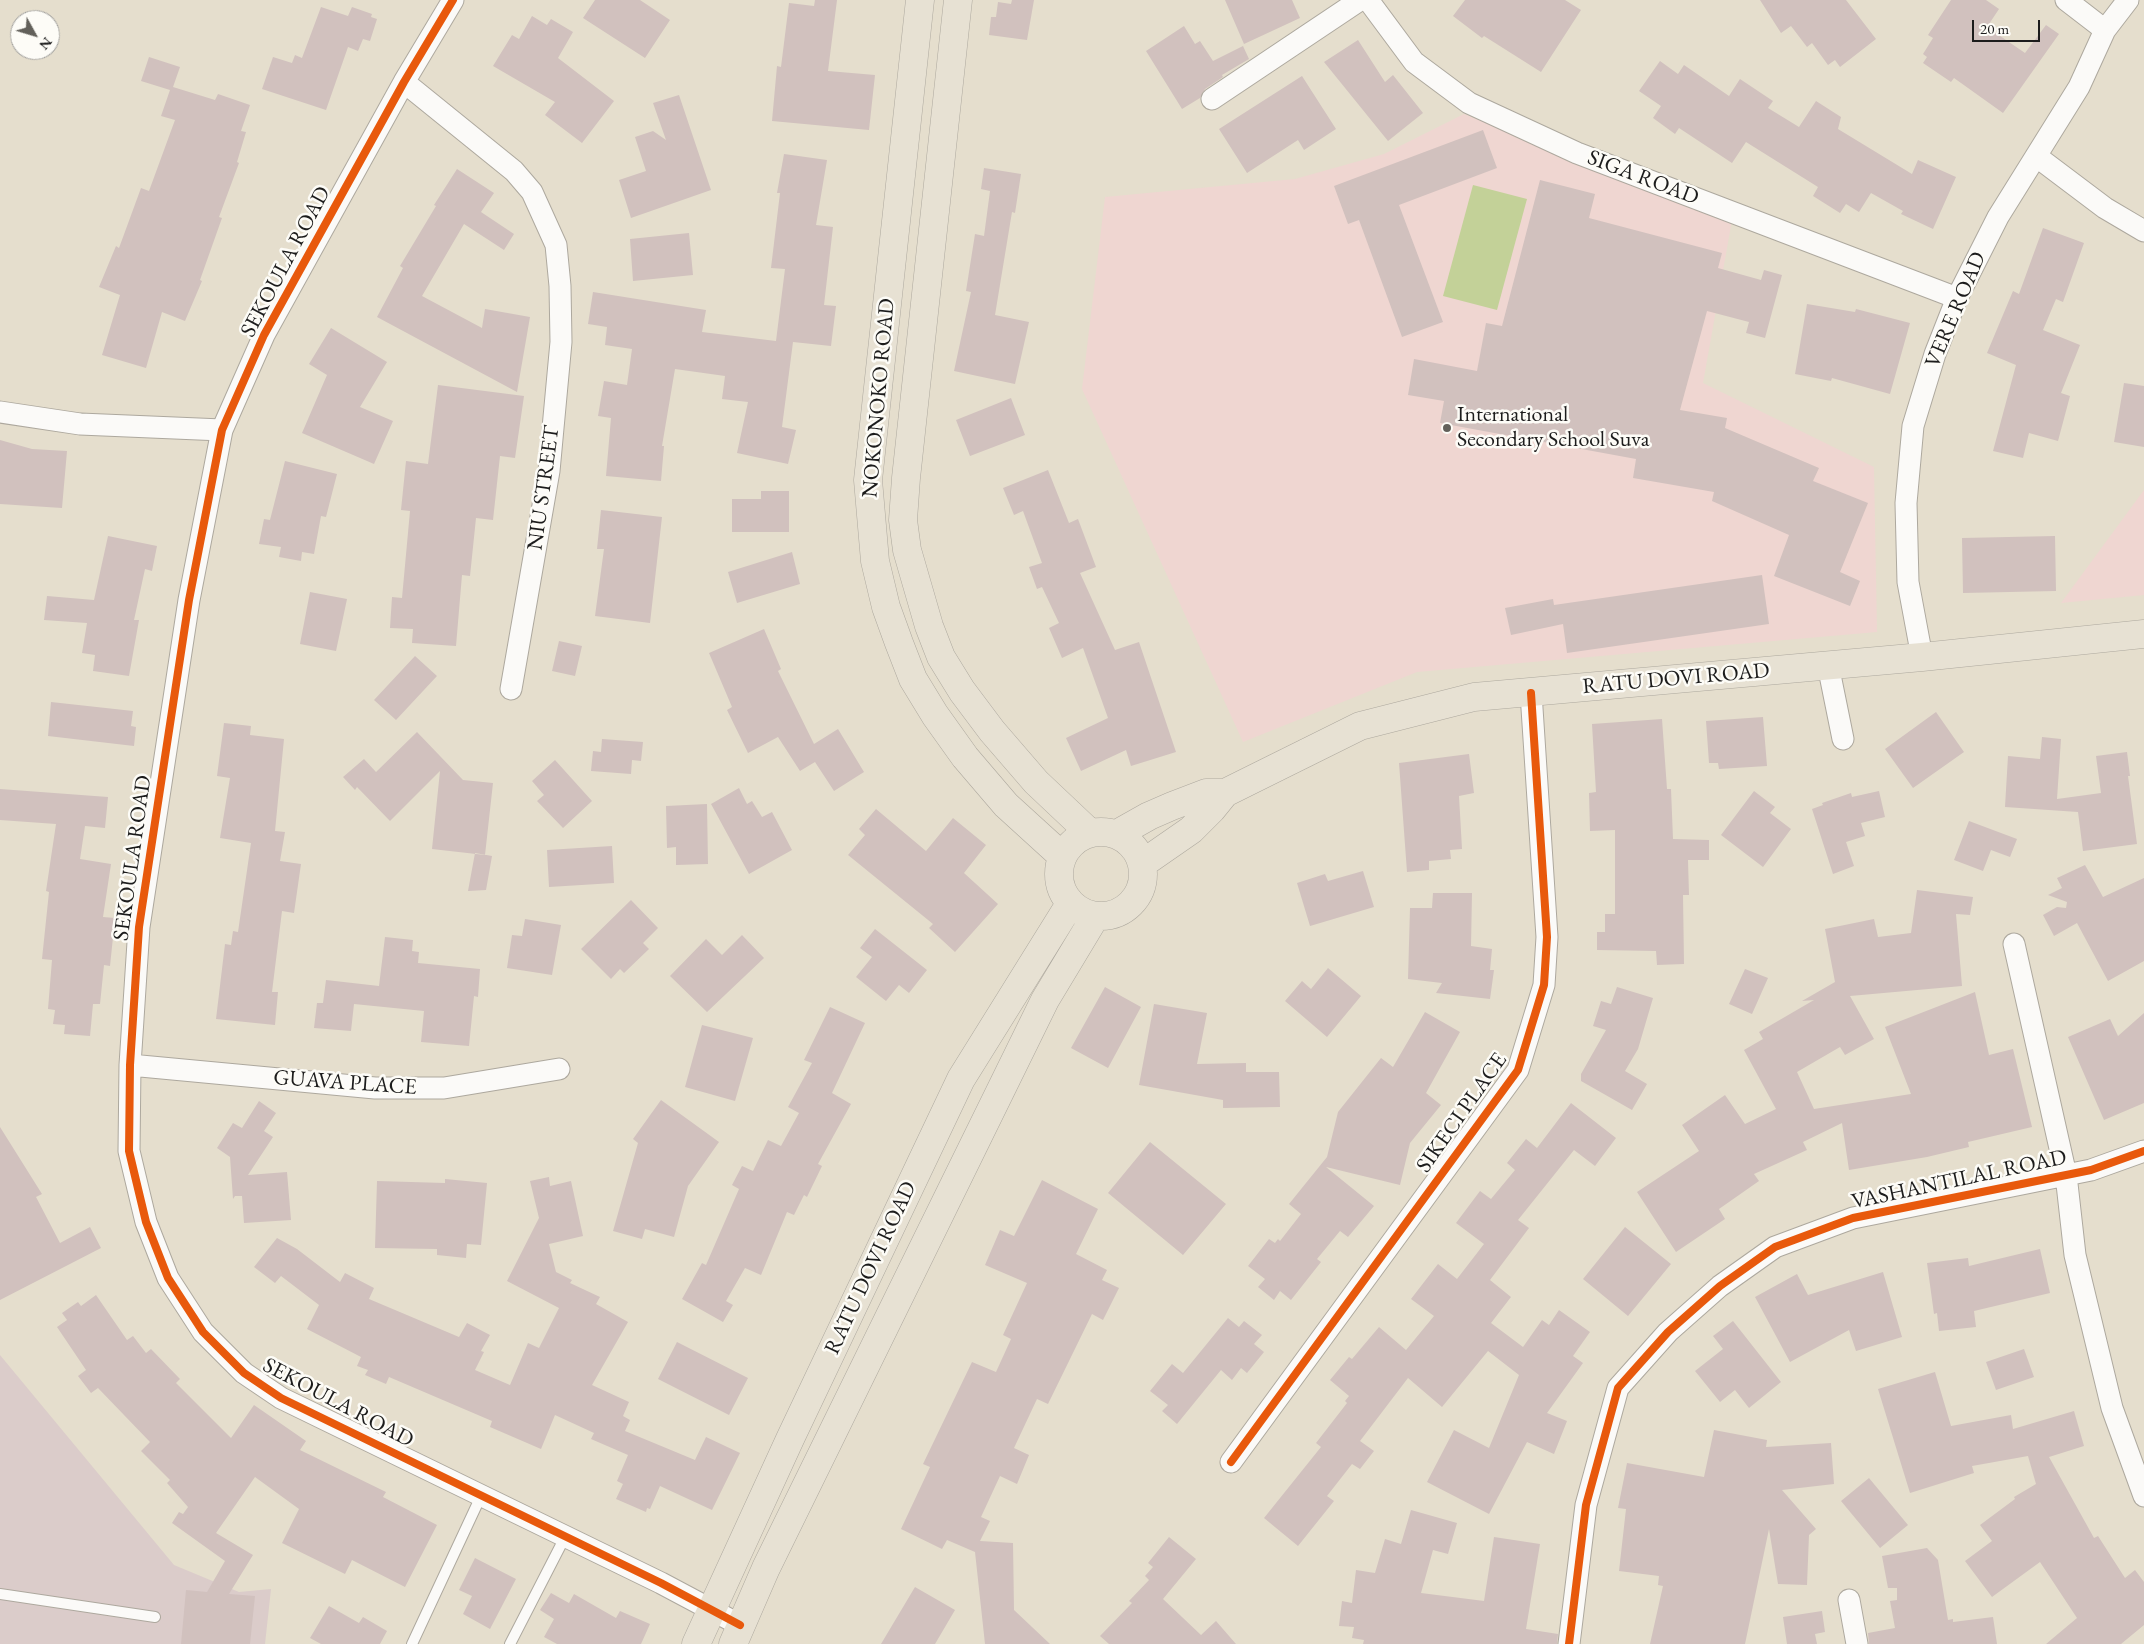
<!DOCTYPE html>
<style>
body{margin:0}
#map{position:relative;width:2144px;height:1644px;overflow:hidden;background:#e5decd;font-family:"EB Garamond",serif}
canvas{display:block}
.north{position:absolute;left:10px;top:10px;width:50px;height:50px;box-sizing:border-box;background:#fdfcf7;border:1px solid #a3a29f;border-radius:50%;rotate:129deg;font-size:14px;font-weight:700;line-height:20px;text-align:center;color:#1c1c1c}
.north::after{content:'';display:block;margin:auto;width:18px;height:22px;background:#62605a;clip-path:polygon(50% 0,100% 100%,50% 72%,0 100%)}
.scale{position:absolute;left:1972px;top:20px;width:68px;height:22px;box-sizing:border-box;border:2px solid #1c1c1c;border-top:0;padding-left:6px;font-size:15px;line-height:18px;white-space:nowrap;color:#1c1c1c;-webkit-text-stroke:4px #fdfcf7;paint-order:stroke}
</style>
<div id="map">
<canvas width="2144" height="1644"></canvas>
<div class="north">N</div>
<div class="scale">20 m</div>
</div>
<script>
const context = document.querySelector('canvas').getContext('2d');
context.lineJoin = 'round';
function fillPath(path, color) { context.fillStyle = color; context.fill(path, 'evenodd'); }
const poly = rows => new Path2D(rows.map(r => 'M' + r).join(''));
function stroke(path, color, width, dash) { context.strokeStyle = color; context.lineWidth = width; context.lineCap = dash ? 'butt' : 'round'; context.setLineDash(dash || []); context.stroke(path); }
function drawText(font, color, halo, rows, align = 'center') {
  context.font = font + ' "EB Garamond",serif'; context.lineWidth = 5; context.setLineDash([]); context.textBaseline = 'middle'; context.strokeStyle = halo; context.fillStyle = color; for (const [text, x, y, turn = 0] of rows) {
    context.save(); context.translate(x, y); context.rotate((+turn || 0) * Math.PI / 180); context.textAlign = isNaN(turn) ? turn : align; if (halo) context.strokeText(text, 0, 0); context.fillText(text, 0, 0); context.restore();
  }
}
const built = poly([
 [1464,114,1732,220,1703,383,1874,467,1877,632,1417,672,1243,742,1082,389,1105,197,1295,179,1384,154],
 [2144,490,2144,595,2061,603]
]);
const industrial = poly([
 [0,1355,174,1565,239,1592,271,1589,265,1644,0,1644]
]);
const green = poly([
 [1473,185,1527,199,1497,310,1443,296]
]);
const building = poly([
 [595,0,640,0,670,20,645,58,583,18],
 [815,0,837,0,828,71,875,75,869,130,772,121,777,66,781,67,789,3,814,6],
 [1012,0,1034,0,1027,40,989,35,991,17,996,17,998,2,1011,4],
 [1225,0,1292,0,1300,18,1244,44],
 [1465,0,1565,0,1581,10,1541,72,1484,36,1482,38,1453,16],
 [1760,0,1846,0,1876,39,1840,67,1835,60,1828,65,1812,43,1807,47,1791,26,1781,33],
 [1951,0,1986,0,1999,9,1987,27,2025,53,2046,25,2059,34,2003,113,1954,78,1951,82,1923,63,1927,57,1923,54,1933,38,1928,35],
 [321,7,348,16,352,7,372,14,371,17,377,19,370,41,363,39,358,51,348,47,326,110,262,89,273,57,292,63,295,55,302,58],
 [532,16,547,25,551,19,573,32,558,58,614,101,582,143,545,115,555,102,493,66,512,35,519,39],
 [1184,26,1195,44,1200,41,1213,61,1243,46,1249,59,1222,75,1223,77,1205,89,1200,98,1182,109,1146,51],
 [1358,40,1385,82,1393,75,1423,113,1388,141,1324,62],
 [149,57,180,67,173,87,215,100,218,94,250,105,241,131,246,132,237,162,239,163,219,217,222,218,200,280,202,281,185,321,162,312,146,368,102,355,120,295,99,287,116,246,119,248,141,188,149,191,175,120,161,116,170,90,141,81],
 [1660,61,1678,74,1684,65,1729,96,1740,79,1773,101,1768,108,1799,127,1816,101,1841,117,1838,129,1912,174,1918,160,1956,177,1933,229,1901,214,1903,211,1871,193,1859,212,1846,204,1840,213,1813,196,1818,187,1746,142,1732,163,1679,128,1675,134,1653,118,1661,106,1639,91],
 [1302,76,1336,129,1304,150,1298,140,1247,173,1219,129],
 [679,95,711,190,631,218,619,180,646,171,635,137,653,131,666,140,653,103],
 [1483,130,1497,168,1399,205,1443,322,1402,337,1359,220,1348,224,1334,186],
 [784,154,827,160,816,225,833,227,824,305,836,306,831,346,793,342,782,427,796,430,788,464,737,453,748,402,722,399,725,376,675,369,662,446,664,446,661,481,606,476,611,418,598,416,604,381,627,385,632,349,605,345,607,327,588,324,593,292,706,310,702,332,776,341,785,269,771,268,780,193,777,193],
 [984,168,1021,174,1015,213,1012,212,995,315,1029,322,1015,384,954,371,971,292,966,291,975,234,984,236,990,191,981,189],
 [457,169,494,193,481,212,514,234,504,250,464,224,422,296,482,328,485,309,530,317,517,392,377,317,403,268,400,266,436,206,434,205],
 [1540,180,1595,194,1589,218,1722,253,1718,268,1761,280,1764,270,1782,275,1765,338,1746,333,1749,322,1707,311,1680,410,1727,418,1725,428,1819,468,1813,481,1868,503,1840,572,1860,581,1850,606,1774,576,1789,535,1712,501,1714,492,1633,478,1636,459,1440,423,1444,401,1408,395,1414,359,1477,371,1486,323,1502,326],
 [2043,228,2084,243,2063,302,2056,299,2043,330,2080,345,2061,393,2070,396,2058,441,2029,433,2023,458,1993,451,2016,365,1987,353,2013,291,2019,294],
 [689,233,693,275,633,281,630,239],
 [1807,304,1855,312,1856,309,1910,323,1890,394,1832,378,1831,381,1795,374],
 [331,328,387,362,360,407,393,421,374,464,302,433,327,375,309,364],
 [2124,383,2144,386,2144,447,2114,442],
 [438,385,524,396,515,458,500,456,493,520,476,518,470,576,462,575,456,646,412,643,413,629,390,628,392,597,402,598,410,511,401,510,406,461,428,464],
 [1011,398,1025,435,970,456,956,420],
 [0,440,32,449,67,451,62,508,0,504],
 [285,461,337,474,326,517,321,516,314,554,302,552,301,561,279,557,281,547,259,544,264,519,270,520],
 [1048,470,1069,523,1078,519,1096,567,1080,573,1115,650,1139,642,1176,752,1131,766,1126,750,1081,771,1066,738,1108,718,1083,648,1062,658,1049,628,1059,623,1042,587,1037,589,1029,567,1042,563,1023,511,1014,515,1003,488],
 [761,491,789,491,789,532,732,532,732,499,761,499],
 [601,510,662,517,650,623,595,616,604,549,597,549],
 [108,536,157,546,152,571,145,569,134,620,139,620,129,676,93,671,95,655,82,653,87,623,44,620,47,596,94,600],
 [2055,536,2056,591,1963,593,1962,538],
 [792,552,800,584,737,603,728,572],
 [1762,575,1769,624,1567,653,1563,624,1511,635,1505,608,1553,599,1554,605],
 [310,592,347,599,336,651,300,644],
 [764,629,781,669,778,671,814,744,838,729,864,772,834,791,815,762,800,771,778,737,748,753,727,710,732,707,709,653],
 [559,641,582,646,575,676,552,671],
 [415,656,437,676,396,720,374,700],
 [51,702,133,711,131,726,136,727,134,746,48,736],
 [1936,712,1964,752,1913,788,1885,749],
 [1763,717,1767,766,1719,769,1718,763,1709,763,1706,721],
 [1662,719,1667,789,1671,789,1673,839,1709,840,1709,860,1688,860,1689,895,1683,895,1684,964,1657,965,1656,951,1597,950,1597,932,1605,932,1605,914,1615,914,1615,830,1590,831,1589,793,1596,792,1592,724],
 [224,723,251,726,250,735,284,739,275,831,285,832,280,861,301,864,294,913,282,911,272,992,278,992,275,1025,216,1019,225,944,231,945,233,931,238,932,251,843,220,838,230,778,217,776],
 [417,732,463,780,493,783,485,855,432,849,440,771,390,821,357,787,355,790,343,777,364,759,376,772],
 [2042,737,2061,739,2057,799,2101,793,2096,756,2127,752,2130,776,2128,776,2137,844,2083,851,2078,812,2005,807,2008,756,2040,759],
 [602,739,643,742,641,761,632,760,631,774,591,771,593,751,601,752],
 [1469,754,1474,793,1459,796,1462,849,1450,850,1451,859,1429,861,1429,870,1407,872,1399,763],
 [555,760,592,801,563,828,537,801,544,795,532,781],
 [739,788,747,804,752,801,762,817,772,812,792,850,749,874,711,804],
 [0,789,108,797,105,828,85,826,80,859,111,864,103,917,115,918,110,966,104,965,100,1004,93,1004,90,1036,64,1034,65,1025,53,1024,55,1010,48,1009,52,960,42,959,49,892,46,891,56,824,0,820],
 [1754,791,1775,807,1770,813,1791,829,1763,867,1721,835],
 [1879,791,1885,817,1861,823,1865,836,1846,842,1854,866,1833,874,1812,809,1823,805,1822,803,1851,793,1852,797],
 [707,804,708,864,676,865,676,847,667,848,666,806],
 [876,809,926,851,953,818,986,845,964,873,998,904,955,952,929,928,933,924,848,855,865,835,859,829],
 [1969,821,2017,839,2010,857,1991,850,1983,871,1954,860],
 [612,846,614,883,549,887,547,850],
 [475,853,492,856,486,890,468,891],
 [2085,865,2103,897,2144,878,2144,961,2108,981,2077,923,2054,936,2043,915,2057,907,2066,908,2067,902,2048,895,2062,888,2057,878],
 [1363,871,1374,907,1310,926,1297,883,1325,874,1328,881],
 [1917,890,1973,897,1970,915,1956,914,1962,986,1850,996,1874,1039,1845,1055,1840,1047,1797,1072,1814,1109,1911,1094,1885,1027,1975,992,1989,1055,2013,1049,2032,1127,1968,1142,1969,1147,1927,1157,1849,1170,1842,1123,1803,1142,1807,1150,1754,1174,1759,1181,1719,1209,1725,1219,1676,1252,1637,1192,1699,1151,1682,1125,1725,1095,1745,1124,1776,1109,1744,1050,1763,1039,1759,1032,1814,1000,1802,1001,1835,982,1825,929,1874,919,1878,937,1911,933],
 [1433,893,1472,893,1471,946,1492,949,1490,970,1494,970,1490,999,1436,993,1442,983,1408,979,1410,908,1432,908],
 [631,900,658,928,643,943,649,949,624,973,620,969,611,979,581,949],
 [525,919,561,925,552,975,507,968,512,935,522,936],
 [875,929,927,970,909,993,899,985,886,1001,856,977,872,957,860,948],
 [742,935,764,958,707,1012,670,976,706,939,722,955],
 [385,937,413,940,412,951,419,952,418,963,480,969,478,997,474,996,469,1046,421,1042,424,1011,354,1004,351,1031,314,1028,317,1003,323,1003,326,980,379,986],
 [1328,968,1361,996,1327,1037,1285,1001,1302,981,1311,989],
 [1745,969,1768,978,1752,1014,1729,1004],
 [1105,987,1141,1007,1108,1068,1071,1048],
 [1617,987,1653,998,1638,1049,1625,1071,1647,1084,1632,1110,1581,1081,1581,1074,1606,1030,1593,1026,1601,1001,1611,1004],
 [1154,1004,1207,1013,1197,1064,1246,1063,1246,1072,1279,1072,1280,1107,1223,1108,1223,1100,1139,1085],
 [830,1007,865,1023,832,1093,851,1104,818,1164,822,1166,807,1197,804,1195,794,1215,787,1212,761,1275,745,1268,726,1301,733,1305,723,1322,682,1299,702,1263,706,1265,739,1189,732,1185,742,1166,753,1171,768,1140,781,1146,799,1113,788,1107,812,1063,804,1060],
 [1425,1012,1460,1032,1426,1093,1441,1105,1410,1143,1400,1185,1326,1167,1374,1206,1348,1237,1340,1231,1317,1259,1321,1262,1291,1300,1280,1291,1274,1300,1258,1287,1265,1279,1248,1266,1269,1239,1275,1243,1278,1239,1280,1241,1301,1214,1289,1204,1327,1157,1338,1112,1381,1058,1393,1067],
 [2144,1013,2144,1103,2104,1120,2068,1037,2110,1019,2118,1036],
 [702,1025,753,1038,735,1101,685,1087],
 [661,1100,719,1142,688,1186,674,1237,645,1229,642,1239,613,1231,638,1143,633,1139],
 [259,1101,276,1113,264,1131,273,1137,248,1175,287,1172,291,1220,244,1223,242,1196,235,1196,233,1199,230,1157,217,1148,233,1123,242,1128],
 [1571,1103,1616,1138,1595,1166,1574,1150,1518,1220,1529,1228,1490,1280,1511,1297,1491,1323,1523,1347,1542,1320,1549,1325,1559,1310,1590,1332,1573,1356,1583,1363,1547,1413,1567,1421,1554,1454,1527,1442,1489,1514,1427,1482,1454,1430,1489,1448,1519,1375,1488,1351,1442,1407,1408,1378,1360,1441,1374,1451,1360,1469,1352,1464,1327,1496,1334,1501,1298,1546,1264,1518,1321,1447,1316,1443,1347,1403,1345,1401,1349,1396,1330,1380,1349,1357,1352,1359,1379,1327,1406,1350,1434,1316,1411,1299,1438,1264,1457,1279,1484,1244,1456,1223,1480,1191,1491,1199,1515,1170,1507,1163,1526,1139,1537,1148],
 [0,1127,42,1194,36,1197,60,1243,90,1227,101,1248,0,1300],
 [1150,1142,1226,1204,1183,1255,1108,1193],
 [549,1177,550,1186,571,1181,583,1236,549,1244,556,1272,572,1280,570,1283,600,1297,596,1304,628,1322,592,1385,629,1402,623,1416,630,1420,625,1431,695,1460,706,1437,740,1453,712,1510,660,1486,650,1509,647,1508,646,1512,616,1499,623,1484,617,1481,628,1455,591,1439,594,1433,555,1415,541,1449,490,1427,492,1421,389,1377,386,1384,365,1375,368,1370,357,1366,361,1357,307,1329,319,1305,281,1276,275,1283,254,1267,277,1238,297,1249,340,1282,345,1273,374,1288,369,1299,459,1337,467,1323,490,1335,481,1351,484,1352,475,1370,510,1385,528,1343,539,1348,559,1308,507,1281,539,1218,530,1181],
 [445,1179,487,1183,481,1245,467,1244,466,1258,437,1255,437,1249,375,1248,377,1181,445,1183],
 [1042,1180,1098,1209,1076,1254,1107,1270,1102,1280,1119,1288,1103,1320,1092,1314,1048,1404,1037,1399,1014,1448,1029,1455,1017,1484,1000,1476,981,1517,990,1521,980,1541,1013,1543,1014,1610,1050,1644,985,1644,975,1552,947,1540,942,1549,901,1529,930,1467,923,1464,972,1362,996,1372,1011,1339,1003,1335,1027,1283,985,1265,1000,1230,1014,1236],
 [1625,1227,1671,1264,1628,1316,1583,1279],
 [2040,1249,2050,1293,1974,1311,1976,1327,1939,1331,1937,1313,1934,1314,1927,1263,1968,1258,1969,1266],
 [1883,1272,1902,1337,1856,1351,1849,1330,1790,1362,1755,1297,1797,1274,1808,1295],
 [96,1295,127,1340,133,1336,146,1353,151,1349,180,1379,176,1383,231,1438,254,1405,306,1441,300,1450,386,1492,383,1497,437,1525,405,1587,352,1560,345,1574,282,1543,299,1509,255,1477,216,1533,253,1555,229,1594,255,1596,250,1644,181,1644,186,1590,207,1592,225,1561,172,1523,179,1512,183,1514,188,1507,167,1483,170,1480,141,1451,150,1442,98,1388,91,1393,78,1376,86,1370,57,1327,67,1320,62,1313,78,1302,81,1306],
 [1228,1318,1239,1327,1244,1321,1262,1335,1254,1344,1264,1352,1247,1373,1241,1368,1232,1380,1221,1370,1177,1424,1162,1411,1168,1405,1150,1391,1172,1364,1183,1373],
 [1733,1321,1781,1382,1749,1408,1735,1390,1720,1402,1695,1371,1723,1349,1713,1336],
 [677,1342,748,1378,729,1415,658,1379],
 [2024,1349,2034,1377,1996,1390,1986,1362],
 [1935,1372,1951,1426,2011,1415,2013,1429,2074,1411,2084,1446,2049,1457,2094,1538,2098,1536,2125,1578,2135,1570,2144,1582,2144,1625,2121,1644,2046,1644,2077,1618,2040,1562,1992,1597,1965,1561,1992,1541,1980,1525,2015,1499,2014,1497,2036,1484,2028,1456,1972,1466,1974,1473,1910,1493,1878,1389],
 [1714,1430,1767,1440,1766,1447,1831,1443,1834,1484,1782,1490,1816,1529,1809,1535,1807,1585,1778,1584,1769,1529,1745,1644,1650,1644,1663,1586,1658,1585,1659,1576,1619,1571,1626,1509,1618,1508,1627,1463,1704,1477],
 [1869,1478,1908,1525,1880,1548,1841,1501],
 [1411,1510,1457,1523,1448,1554,1433,1550,1421,1593,1484,1601,1494,1537,1540,1544,1526,1629,1558,1634,1557,1644,1363,1644,1364,1640,1352,1638,1354,1627,1339,1626,1342,1601,1352,1603,1356,1570,1375,1573,1385,1539,1401,1544],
 [1169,1537,1196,1559,1163,1599,1201,1635,1216,1621,1236,1644,1109,1644,1100,1636,1132,1603,1129,1601,1149,1580,1145,1576,1153,1567,1148,1563],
 [1927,1548,1938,1560,1948,1620,1953,1619,1953,1622,1993,1617,1997,1644,1869,1644,1868,1633,1895,1628,1890,1601,1897,1600,1897,1588,1888,1588,1882,1556],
 [475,1558,516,1579,490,1629,463,1614,472,1596,459,1590],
 [915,1587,955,1610,935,1644,881,1644],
 [551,1593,569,1603,574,1594,616,1618,620,1611,650,1624,641,1644,557,1644,544,1637,554,1619,540,1610],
 [329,1606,359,1623,363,1617,387,1631,380,1644,321,1644,310,1638],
 [1822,1611,1825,1632,1815,1634,1817,1644,1787,1644,1783,1617]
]);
const lane = poly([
 [0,1594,155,1617],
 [412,1644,481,1496],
 [510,1644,565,1537]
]);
const street = poly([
 [453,0,404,82,264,335,222,430,189,600,139,927,130,1065,129,1151,146,1222,168,1278,203,1332,244,1373,281,1398,661,1583,740,1625],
 [1368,0,1414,62,1469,103,1577,153,1957,298],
 [2066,0,2105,30],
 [404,82,514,171,532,192,556,245,560,286,561,342,549,471,511,689],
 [1212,99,1360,0],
 [2036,156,2105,208,2144,231],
 [0,412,80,424,222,430],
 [1922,657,1908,582,1906,503,1913,426,1935,354,1957,298,1998,217,2079,87,2105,30,2128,0],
 [1828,665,1843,739],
 [2014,944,2066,1175,2075,1255,2112,1408,2144,1496],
 [130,1065,375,1088,444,1088,559,1069],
 [1231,1462,1518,1070,1544,985,1547,937,1531,693],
 [1849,1600,1857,1644],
 [1569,1644,1586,1505,1618,1388,1668,1332,1720,1286,1775,1247,1853,1218,2091,1170,2144,1151]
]);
const primary = poly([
 [920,0,868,480,875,561,886,607,899,643,913,679,935,715,965,757,1006,805,1062,856],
 [958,0,906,478,903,520,907,550,929,626,941,657,962,691,992,731,1036,782,1090,833],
 '1059 874a42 42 0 1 1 84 0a42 42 0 1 1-84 0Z',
 [1117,834,1149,816,1172,806,1206,793,1225,793,1360,726,1474,697,1922,657,2144,634],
 [1142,864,1191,830,1212,809,1225,793],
 [696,1644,790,1439,961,1079,1070,904],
 [733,1644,766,1568,1045,1000,1095,917]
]);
const cycleway = poly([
 [453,0,404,82,264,335,222,430,189,600,139,927,130,1065,129,1151,146,1222,168,1278,203,1332,244,1373,281,1398,661,1583,740,1625],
 [1231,1462,1518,1070,1544,985,1547,937,1531,693],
 [1569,1644,1586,1505,1618,1388,1668,1332,1720,1286,1775,1247,1853,1218,2091,1170,2144,1151]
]);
const markers = [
 [1447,428,5,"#62605a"]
];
const streetNames = [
 ["SIGA ROAD",1643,178,21],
 ["SEKOULA ROAD",286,262,-62],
 ["VERE ROAD",1956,310,-67],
 ["NOKONOKO ROAD",879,398,-85],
 ["NIU STREET",544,488,-82],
 ["RATU DOVI ROAD",1676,679,-5],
 ["SEKOULA ROAD",133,858,-82],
 ["GUAVA PLACE",345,1083,4],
 ["SIKECI PLACE",1462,1113,-55],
 ["VASHANTILAL ROAD",1959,1180,-12],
 ["RATU DOVI ROAD",871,1268,-65],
 ["SEKOULA ROAD",338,1403,28]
];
const poiNames = [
 ["International",1457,415],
 ["Secondary School Suva",1457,440]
];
fillPath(built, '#efd6d1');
fillPath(industrial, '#dbccca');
fillPath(green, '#c3d198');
fillPath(building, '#d1c1be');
stroke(lane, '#ada89e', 12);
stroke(street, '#ada89e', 23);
stroke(primary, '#ada89e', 29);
stroke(lane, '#fbfaf8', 10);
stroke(street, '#fbfaf8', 21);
stroke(primary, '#e7e1d3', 28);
stroke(cycleway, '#e8590c', 8);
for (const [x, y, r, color] of markers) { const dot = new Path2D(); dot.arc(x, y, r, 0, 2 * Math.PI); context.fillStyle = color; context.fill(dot); stroke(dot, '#fdfcf7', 2); }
drawText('22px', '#1c1c1c', '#fdfcf7', streetNames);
drawText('22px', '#1c1c1c', '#fdfcf7', poiNames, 'left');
</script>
